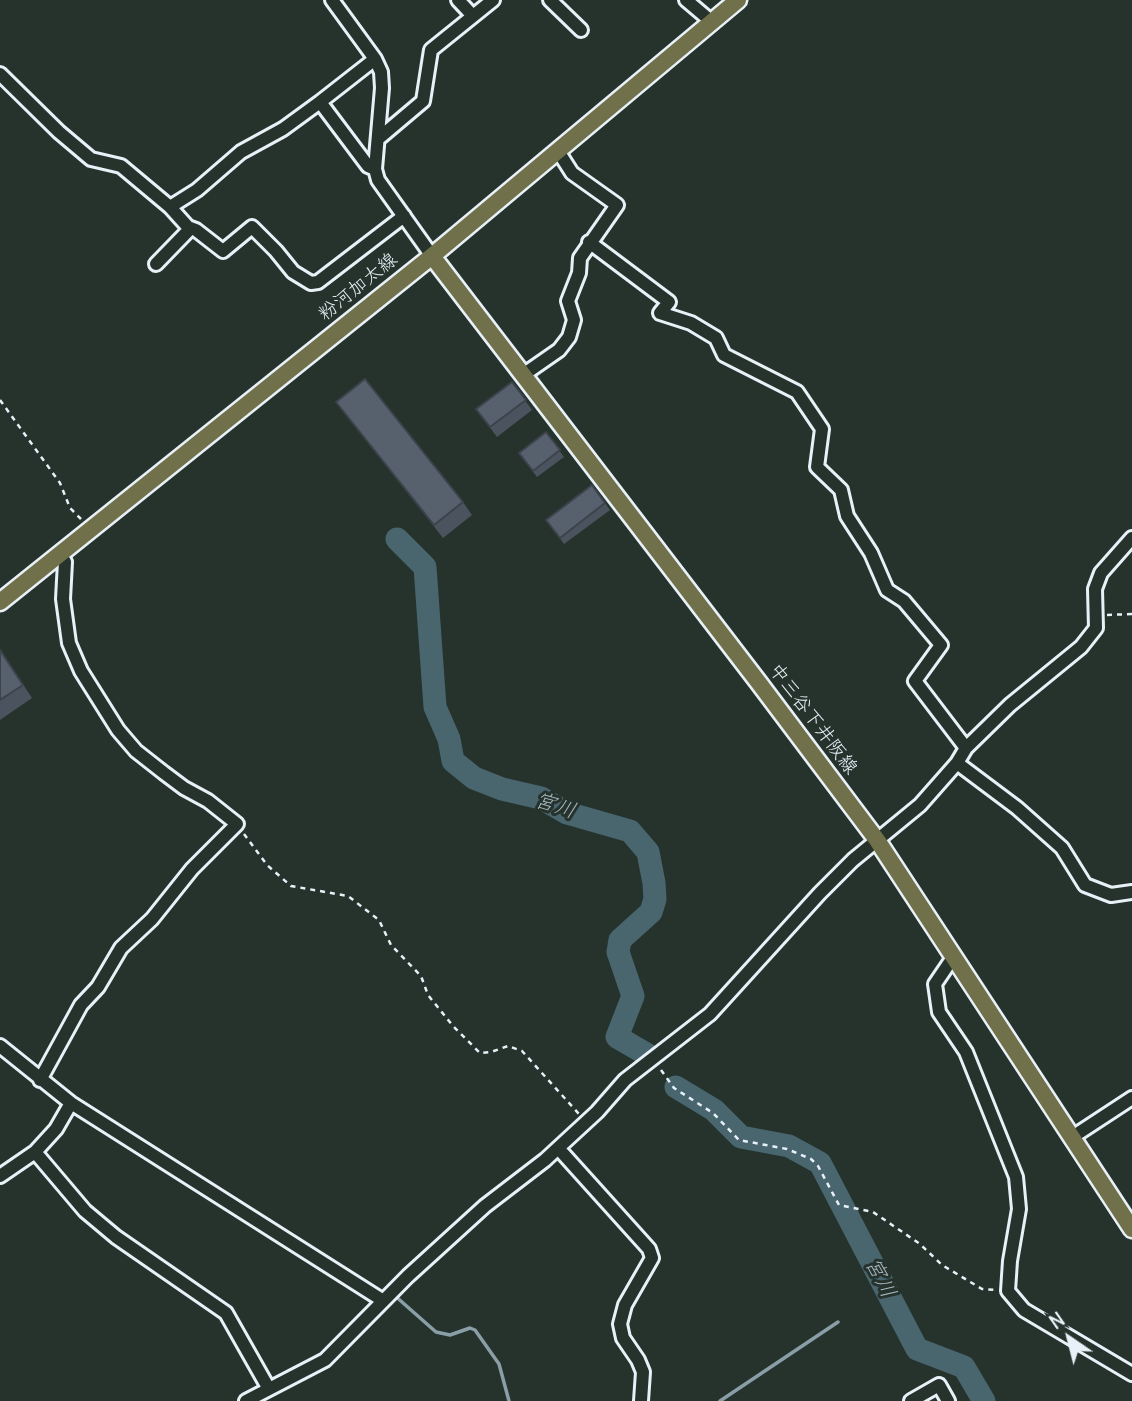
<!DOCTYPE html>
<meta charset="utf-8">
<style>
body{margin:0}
#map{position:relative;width:1132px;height:1401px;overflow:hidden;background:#26332d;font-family:Delius,sans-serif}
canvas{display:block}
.north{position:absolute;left:1034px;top:1303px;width:70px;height:70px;-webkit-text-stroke:5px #26332d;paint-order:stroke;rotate:325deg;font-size:19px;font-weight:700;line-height:28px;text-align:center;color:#e8f1f8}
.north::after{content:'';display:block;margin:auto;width:24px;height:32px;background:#e8f1f8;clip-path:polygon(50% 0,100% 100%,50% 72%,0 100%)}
</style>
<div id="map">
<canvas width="1132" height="1401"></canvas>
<div class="north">N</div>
</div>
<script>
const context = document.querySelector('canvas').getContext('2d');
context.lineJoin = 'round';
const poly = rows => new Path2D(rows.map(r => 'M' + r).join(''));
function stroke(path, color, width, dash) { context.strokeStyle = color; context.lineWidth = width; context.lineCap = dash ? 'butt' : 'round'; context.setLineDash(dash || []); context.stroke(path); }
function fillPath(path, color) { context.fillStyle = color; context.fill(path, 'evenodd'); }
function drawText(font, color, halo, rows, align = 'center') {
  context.font = font + ' Delius,"Klee One",sans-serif'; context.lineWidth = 6; context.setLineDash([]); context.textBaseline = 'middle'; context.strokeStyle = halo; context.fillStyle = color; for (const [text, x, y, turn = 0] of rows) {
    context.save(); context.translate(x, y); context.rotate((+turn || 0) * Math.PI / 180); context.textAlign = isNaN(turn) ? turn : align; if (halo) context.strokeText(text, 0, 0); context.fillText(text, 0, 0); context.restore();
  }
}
const stream = poly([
 [394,1295,436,1332,450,1335,470,1328,475,1330,499,1364,509,1401],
 [720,1401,838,1322]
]);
const river = poly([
 [397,539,425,567,435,707,449,739,453,761,474,778,502,789,541,798,567,813,630,831,648,852,654,883,655,899,651,912,620,940,618,952,633,996,617,1037,648,1055],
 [676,1087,714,1110,741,1137,789,1146,820,1163,917,1349,964,1367,984,1401]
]);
const path = poly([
 [0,400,60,483,70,508,81,519],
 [1107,615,1132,614],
 [244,834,267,865,291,886,348,896,379,920,391,945,421,976,428,995,453,1026,480,1053,491,1052,508,1046,522,1051,579,1114],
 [661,1070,674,1088,713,1113,739,1140,787,1149,811,1159,818,1166,839,1205,873,1212,920,1244,942,1265,982,1289,998,1290]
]);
const minor = poly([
 [332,0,375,59,381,72,382,88,375,169,378,180,432,256],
 [458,0,473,16],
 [550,0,581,30],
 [686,0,712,22],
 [0,74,59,132,91,159,121,166,170,207,197,190,241,152,283,129,320,102],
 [378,139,423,101,431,50,493,0],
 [375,169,368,166,320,102,375,59],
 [188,227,196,230,223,251,252,227,276,251,293,272,311,283,318,282,404,216],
 [589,242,669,302,660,313,691,323,716,338,724,355,797,392,822,429,817,467,841,490,847,516,871,553,887,590,904,601,941,645,915,681,966,748],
 [156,264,188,231,188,227,170,207],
 [523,375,559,350,569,337,574,320,568,301,579,273,580,258,617,205,572,173,558,151],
 [957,763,1017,808,1062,848,1085,885,1111,895,1132,892],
 [954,956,935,984,939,1012,966,1052,1016,1177,1019,1209,1010,1261,1008,1291,1024,1310,1132,1374],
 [0,1046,71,1103,382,1300],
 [40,1080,81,1005,98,987,121,948,152,919,192,869,237,824,208,801,184,788,164,773,136,751,118,730,81,671,69,643,63,599,65,562,60,554],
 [1071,1138,1132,1098],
 [558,1148,649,1249,652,1258,625,1305,620,1324,623,1338,638,1360,643,1372,641,1401],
 [35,1152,85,1211,116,1237,226,1313,269,1389],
 [0,1176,35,1152,56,1129,71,1103],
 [246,1401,325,1360,408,1276,485,1206,545,1160,597,1112,625,1080,710,1014,820,893,853,860,920,805,957,763,966,748,1010,705,1081,647,1096,628,1095,589,1101,573,1132,538],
 [911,1401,939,1385,948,1401]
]);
const major = poly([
 [432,256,759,683,877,840,1132,1229],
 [0,602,432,256,738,0]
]);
const wall = poly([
 [512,382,532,410,497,437,476,409],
 [336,402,463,502,472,515,443,538],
 [546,432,564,457,537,477,519,453],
 [592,485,610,510,564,544,546,520],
 [0,649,32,698,0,720]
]);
const building = poly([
 [365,379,463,502,434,525,336,402,365,379],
 [512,382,526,400,490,427,476,409,512,382],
 [546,432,560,450,533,471,519,453,546,432],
 [592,485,605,503,560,538,546,520,592,485],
 [0,650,23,685,0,700,0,650]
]);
const streetNames = [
 ["粉河加太線",358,287,-39],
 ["中三谷下井阪線",813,719,53]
];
const waterNames = [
 ["宮川",555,806,18],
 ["宮川",880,1278,63]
];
stroke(stream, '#899ea6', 3.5);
stroke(river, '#49666f', 23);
stroke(minor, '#e8f1f8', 18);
stroke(major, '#e8f1f8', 21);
stroke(path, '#e8f1f8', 2.5, [5, 5]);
stroke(minor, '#26332d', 12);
stroke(major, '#70704a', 16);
fillPath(wall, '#4b535e');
fillPath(building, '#57606d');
stroke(building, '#3d434c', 2);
drawText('19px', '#e8f1f8', '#26332d', streetNames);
drawText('italic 21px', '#a8b9c1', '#26332d', waterNames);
</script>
